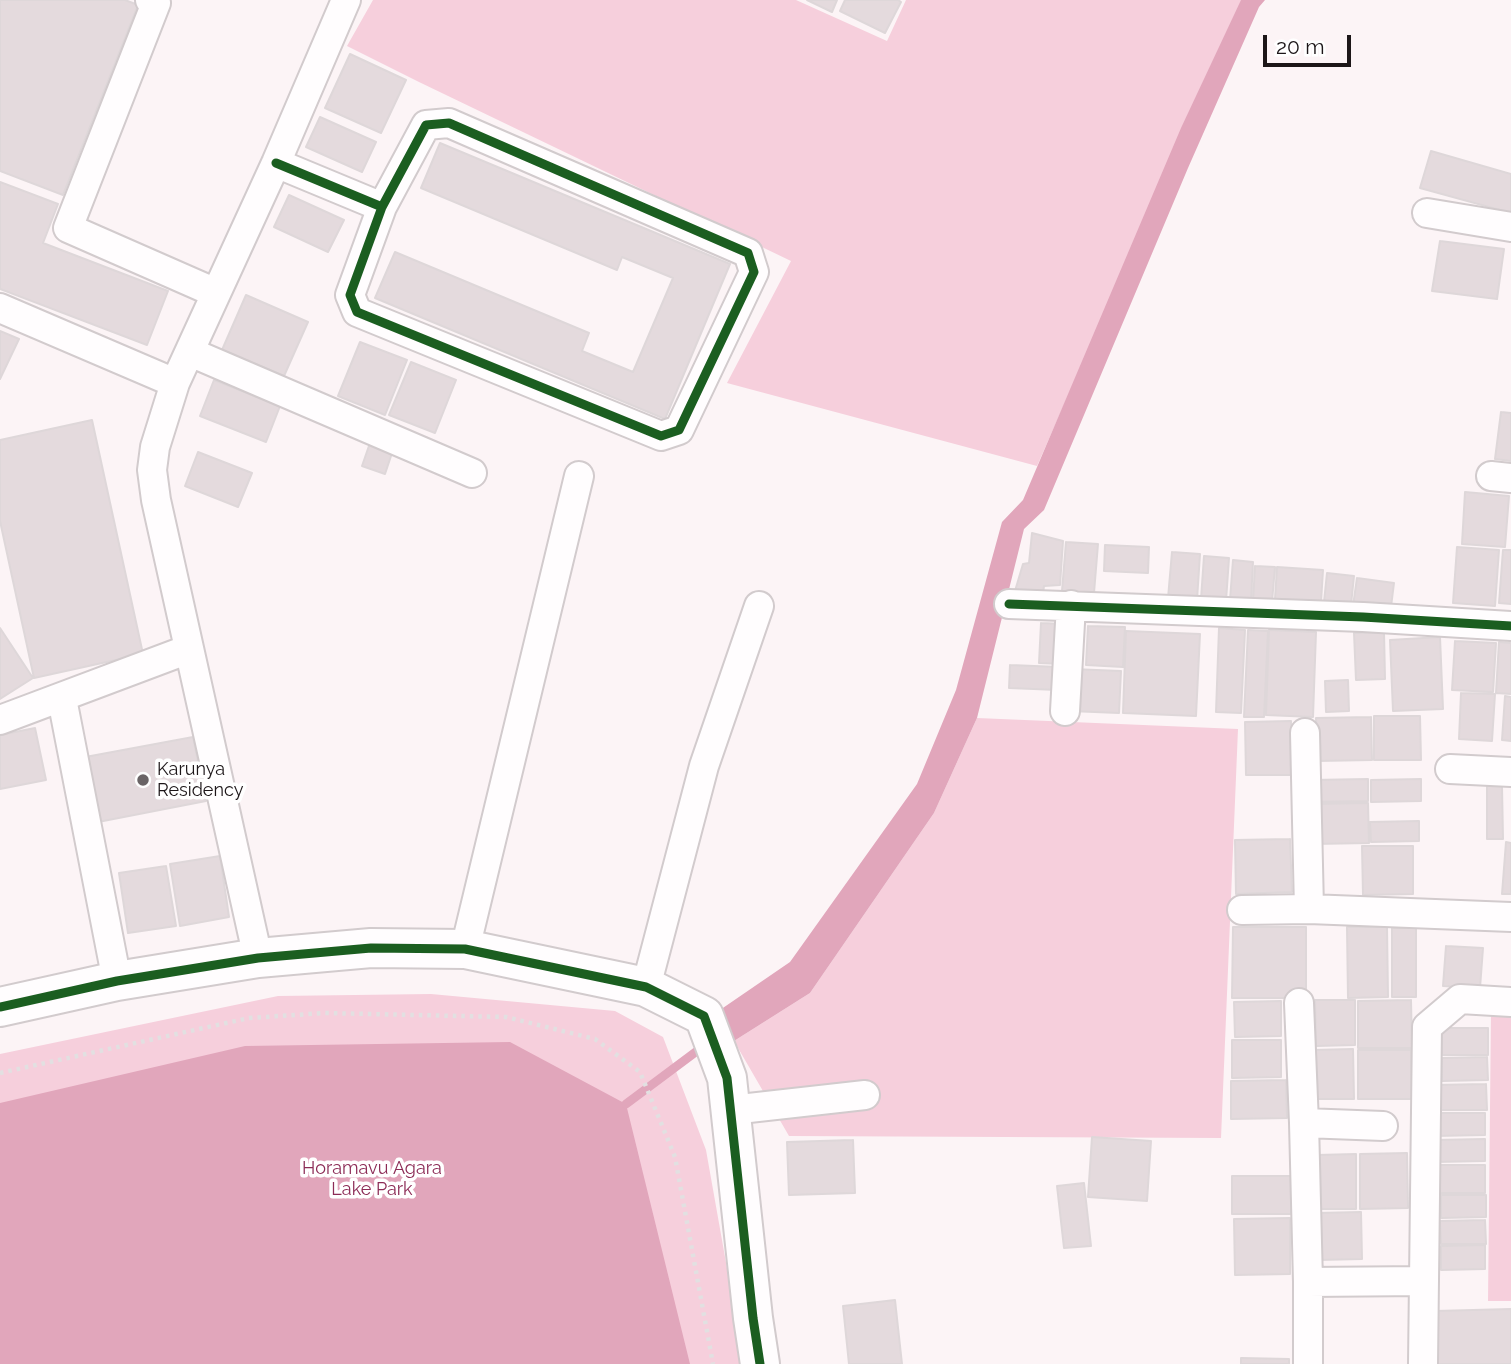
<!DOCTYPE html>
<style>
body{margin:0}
#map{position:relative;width:1511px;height:1364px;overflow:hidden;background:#fcf4f6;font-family:Raleway,sans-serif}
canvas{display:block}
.scale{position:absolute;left:1263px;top:35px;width:88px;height:32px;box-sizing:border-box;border:4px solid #1c1618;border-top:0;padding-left:9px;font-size:21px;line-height:24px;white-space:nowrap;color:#1c1618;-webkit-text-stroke:5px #fff;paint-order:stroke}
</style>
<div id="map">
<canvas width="1511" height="1364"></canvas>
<div class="scale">20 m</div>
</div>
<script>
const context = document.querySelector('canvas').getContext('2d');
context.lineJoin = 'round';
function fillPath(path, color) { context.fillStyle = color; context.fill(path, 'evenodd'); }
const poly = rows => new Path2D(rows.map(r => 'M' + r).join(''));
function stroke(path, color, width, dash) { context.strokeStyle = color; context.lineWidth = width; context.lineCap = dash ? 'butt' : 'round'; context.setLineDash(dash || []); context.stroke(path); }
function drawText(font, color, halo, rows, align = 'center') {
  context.font = font + ' Raleway,sans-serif'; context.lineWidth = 7; context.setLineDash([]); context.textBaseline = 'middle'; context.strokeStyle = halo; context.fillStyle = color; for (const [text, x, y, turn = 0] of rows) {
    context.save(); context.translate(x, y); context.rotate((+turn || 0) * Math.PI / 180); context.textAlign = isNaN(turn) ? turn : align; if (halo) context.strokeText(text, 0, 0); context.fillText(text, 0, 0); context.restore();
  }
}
const green = poly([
 [373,0,796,0,887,41,906,0,1242,0,1037,466,727,383,791,261,419,82,347,46],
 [977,718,1238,729,1221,1138,789,1136,734,1041,810,993,934,813],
 [431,994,615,1011,663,1037,706,1150,744,1364,0,1364,0,1054,278,996],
 [1491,1012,1511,1013,1511,1301,1488,1301]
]);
const water = poly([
 [1241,0,1265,0,1259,7,1188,168,1044,510,1024,529,977,718,934,813,810,993,734,1041,717,1012,790,962,917,784,956,690,1002,522,1023,500,1181,128],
 [510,1042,626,1104,690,1364,0,1364,0,1103,245,1046]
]);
const stream = poly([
 [626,1104,705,1045]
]);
const building = poly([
 [0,0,125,0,138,5,63,195,0,171,0,0],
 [807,0,837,0,832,12,807,0],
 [845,0,898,0,901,2,885,33,840,11,845,0],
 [350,54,406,80,381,133,325,108,350,54],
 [320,117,376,142,362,172,306,147,320,117],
 [440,143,730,264,665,419,375,298,395,252,589,333,582,351,633,372,673,278,622,257,617,270,421,188,440,143],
 [1431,151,1511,174,1511,213,1420,188,1431,151],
 [0,182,58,204,43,243,168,291,147,345,0,289,0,182],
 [289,195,344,220,328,252,274,227,289,195],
 [1440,241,1504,249,1497,299,1432,291,1440,241],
 [246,295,308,322,284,376,222,350,246,295],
 [0,331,19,339,0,379,0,331],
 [360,342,407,360,385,415,338,396,360,342],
 [411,362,456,380,435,433,389,415,411,362],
 [214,380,280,406,266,442,200,416,214,380],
 [1501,412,1511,413,1511,461,1495,459,1501,412],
 [92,420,143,654,34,678,0,521,0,440,92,420],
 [371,440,394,447,385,474,362,466,371,440],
 [198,452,252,473,238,507,185,486,198,452],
 [1465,492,1509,496,1505,547,1462,544,1465,492],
 [1032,533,1063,541,1060,585,1044,586,1043,593,1015,591,1023,564,1029,563,1032,533],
 [1066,542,1098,544,1094,593,1062,591,1066,542],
 [1105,545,1149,547,1148,573,1104,571,1105,545],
 [1457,547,1499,550,1495,606,1453,603,1457,547],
 [1503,550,1511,550,1511,604,1499,603,1503,550],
 [1172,552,1200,554,1197,600,1168,598,1172,552],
 [1204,556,1229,558,1226,601,1201,599,1204,556],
 [1233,560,1253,562,1251,601,1230,600,1233,560],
 [1255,566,1275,567,1272,602,1253,601,1255,566],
 [1277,567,1323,570,1321,602,1275,599,1277,567],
 [1327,573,1354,576,1351,605,1324,602,1327,573],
 [1357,578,1394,583,1391,607,1353,606,1357,578],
 [1041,623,1064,624,1062,664,1039,663,1041,623],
 [1088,626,1125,627,1123,667,1086,665,1088,626],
 [0,628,33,678,0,699,0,628],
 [1219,628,1245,630,1241,713,1216,712,1219,628],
 [1248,630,1268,631,1264,717,1244,717,1248,630],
 [1269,630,1316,632,1313,717,1266,715,1269,630],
 [1126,631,1200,634,1196,716,1123,713,1126,631],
 [1384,632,1385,679,1356,680,1354,633,1384,632],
 [1440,637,1443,709,1393,711,1390,640,1440,637],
 [1455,641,1496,643,1493,692,1452,690,1455,641],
 [1499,642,1511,643,1511,694,1496,693,1499,642],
 [1010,665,1059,667,1058,690,1009,688,1010,665],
 [1072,669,1121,671,1119,713,1070,711,1072,669],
 [1348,680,1349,711,1326,712,1325,681,1348,680],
 [1461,693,1495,694,1492,741,1459,739,1461,693],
 [1505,696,1511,697,1511,741,1502,740,1505,696],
 [1374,716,1420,716,1421,760,1374,760,1374,716],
 [1371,717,1372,760,1317,761,1316,718,1371,717],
 [1291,721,1291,775,1246,775,1245,722,1291,721],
 [35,728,46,780,0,789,0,735,35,728],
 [193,737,206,801,93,823,80,758,193,737],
 [1368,779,1368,801,1312,802,1312,780,1368,779],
 [1421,779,1421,801,1371,802,1371,780,1421,779],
 [1487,786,1502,786,1503,839,1487,839,1487,786],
 [1368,803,1369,843,1312,844,1312,804,1368,803],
 [1419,821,1419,841,1371,842,1370,822,1419,821],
 [1290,839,1292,892,1236,894,1235,840,1290,839],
 [1506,842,1511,843,1511,894,1502,894,1506,842],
 [1362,846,1413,846,1413,894,1363,895,1362,846],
 [220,856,229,917,180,926,170,864,220,856],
 [166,866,176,926,128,933,119,873,166,866],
 [1233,927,1306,927,1306,998,1232,998,1233,927],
 [1347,927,1387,927,1388,997,1348,998,1347,927],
 [1392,928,1416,928,1416,997,1392,997,1392,928],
 [1446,946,1483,948,1480,988,1443,986,1446,946],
 [1315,1000,1355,1000,1355,1045,1316,1046,1315,1000],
 [1411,1000,1412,1048,1358,1048,1358,1001,1411,1000],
 [1281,1001,1281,1036,1235,1037,1234,1002,1281,1001],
 [1442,1028,1488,1028,1488,1055,1442,1055,1442,1028],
 [1232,1040,1281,1040,1281,1077,1232,1078,1232,1040],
 [1353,1049,1354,1099,1313,1099,1313,1050,1353,1049],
 [1358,1050,1411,1050,1412,1099,1358,1099,1358,1050],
 [1487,1057,1488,1080,1442,1081,1442,1058,1487,1057],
 [1286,1080,1287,1118,1231,1119,1231,1081,1286,1080],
 [1486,1084,1487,1110,1434,1110,1434,1085,1486,1084],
 [1434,1113,1485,1113,1485,1135,1434,1136,1434,1113],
 [1092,1137,1151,1141,1147,1201,1088,1197,1092,1137],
 [1485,1139,1485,1161,1435,1162,1435,1140,1485,1139],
 [853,1140,855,1193,789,1195,787,1142,853,1140],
 [1407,1153,1408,1208,1360,1209,1360,1154,1407,1153],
 [1356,1154,1356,1209,1318,1209,1317,1155,1356,1154],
 [1440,1165,1485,1165,1485,1193,1440,1193,1440,1165],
 [1232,1176,1291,1176,1291,1214,1232,1214,1232,1176],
 [1084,1183,1091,1246,1064,1248,1057,1186,1084,1183],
 [1441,1195,1486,1195,1486,1217,1441,1218,1441,1195],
 [1361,1212,1362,1259,1318,1260,1317,1213,1361,1212],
 [1290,1218,1290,1274,1235,1275,1234,1219,1290,1218],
 [1485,1220,1486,1244,1441,1244,1440,1221,1485,1220],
 [1485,1245,1485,1269,1441,1270,1441,1246,1485,1245],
 [895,1300,902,1364,849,1364,843,1306,895,1300],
 [1511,1309,1511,1364,1436,1364,1435,1311,1511,1309],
 [1241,1358,1289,1359,1289,1364,1241,1364,1241,1358]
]);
const path = poly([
 [0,1073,249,1018,325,1013,506,1017,595,1039,640,1072,675,1157,713,1364]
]);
const street = poly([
 [150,0,156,3,68,228,216,293],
 [276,163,382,207,426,125,449,123,748,253,754,272,679,430,661,436,357,312,350,295,382,207],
 [1427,213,1511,227],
 [0,308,175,383],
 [190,352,472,473],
 [1491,476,1511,478],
 [1009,604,1363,617,1511,626],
 [64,709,117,981],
 [1065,711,1071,605],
 [0,720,189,649],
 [1305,733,1309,909],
 [1450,769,1511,772],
 [1242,910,1309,909,1511,917],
 [465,949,579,476],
 [258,958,156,500,152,470,155,447,175,383,276,163,346,0],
 [646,987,704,766,759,606],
 [1299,1003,1304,1123],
 [731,1110,865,1095],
 [1308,1282,1423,1281],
 [1308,1364,1308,1282,1304,1123,1383,1126],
 [1423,1364,1427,1027,1460,999,1511,1002]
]);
const secondary = poly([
 [0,1007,117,981,258,958,371,948,465,949,646,987,704,1016,727,1078,753,1318,760,1364]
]);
const cycleway = poly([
 [276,163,382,207,426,125,449,123,748,253,754,272,679,430,661,436,357,312,350,295,382,207],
 [1009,604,1363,617,1511,626],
 [0,1007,117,981,258,958,371,948,465,949,646,987,704,1016,727,1078,753,1318,760,1364]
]);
const markers = [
 [143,780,7,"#6a6466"]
];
const poiNames = [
 ["Karunya",157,770],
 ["Residency",157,791]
];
const parkNames = [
 ["Horamavu Agara",372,1169],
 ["Lake Park",372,1190]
];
fillPath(green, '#f6cfdc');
fillPath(water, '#e1a6bb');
stroke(stream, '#e1a6bb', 9);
fillPath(building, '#e4dadd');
stroke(building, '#ded7d9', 2);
stroke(street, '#d2cbcd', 32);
stroke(secondary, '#d2cbcd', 42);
stroke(path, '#e2e0e1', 4.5, [3.5, 5]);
stroke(street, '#fffdfe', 28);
stroke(secondary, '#fffdfe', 38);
stroke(cycleway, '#1b5e20', 9);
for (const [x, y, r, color] of markers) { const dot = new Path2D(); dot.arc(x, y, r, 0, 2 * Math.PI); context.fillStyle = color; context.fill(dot); stroke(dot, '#fff', 2.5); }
drawText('18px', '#1c1618', '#fff', poiNames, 'left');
drawText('18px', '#8c2b56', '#fff', parkNames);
</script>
